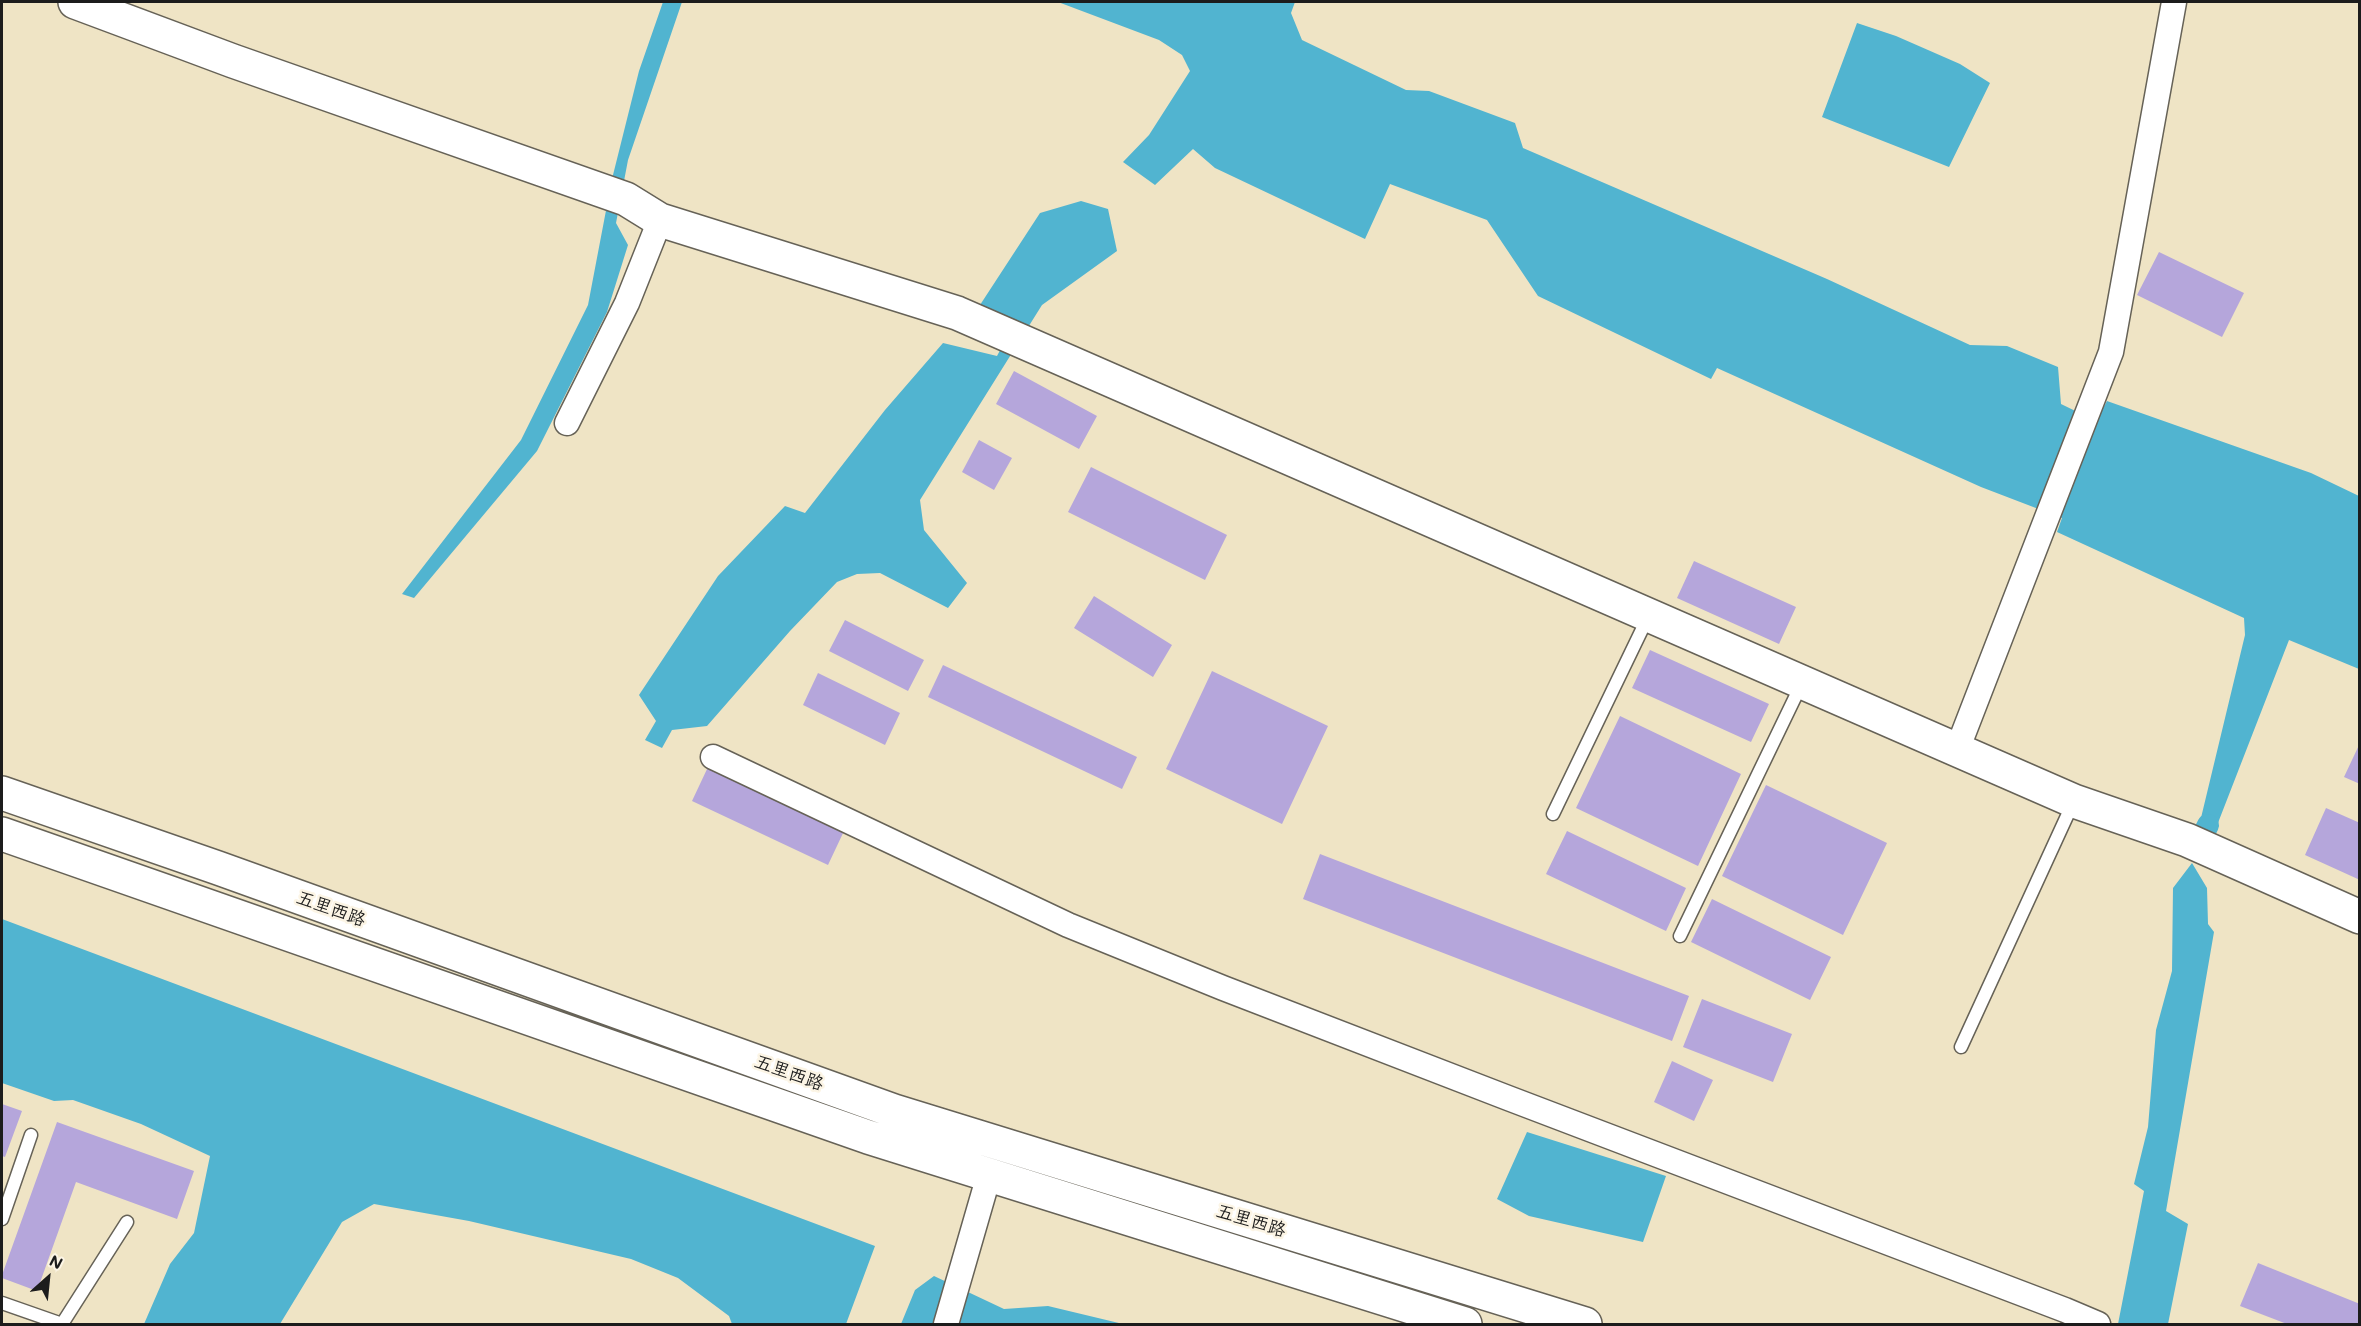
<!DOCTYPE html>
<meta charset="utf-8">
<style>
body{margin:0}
#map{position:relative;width:2361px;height:1326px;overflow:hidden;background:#efe4c5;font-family:Mali,sans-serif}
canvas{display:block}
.frame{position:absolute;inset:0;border:3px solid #1c1c1c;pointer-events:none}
.north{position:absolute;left:18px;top:1248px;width:60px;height:60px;-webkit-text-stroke:4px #fcf5e5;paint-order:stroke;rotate:27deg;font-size:16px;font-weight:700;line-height:24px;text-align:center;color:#1c1c1c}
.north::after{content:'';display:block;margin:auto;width:21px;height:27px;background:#1c1c1c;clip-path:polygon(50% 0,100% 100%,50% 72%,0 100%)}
</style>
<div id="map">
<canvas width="2361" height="1326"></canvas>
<div class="frame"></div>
<div class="north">N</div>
</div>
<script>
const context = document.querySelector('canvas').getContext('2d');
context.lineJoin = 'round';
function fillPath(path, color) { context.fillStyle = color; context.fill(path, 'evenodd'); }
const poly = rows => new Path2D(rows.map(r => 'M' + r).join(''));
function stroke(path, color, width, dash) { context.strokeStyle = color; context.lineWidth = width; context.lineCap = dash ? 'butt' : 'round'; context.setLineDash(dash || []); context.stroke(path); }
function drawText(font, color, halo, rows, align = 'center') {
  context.font = font + ' Mali,"LXGW WenKai TC",sans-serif'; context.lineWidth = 5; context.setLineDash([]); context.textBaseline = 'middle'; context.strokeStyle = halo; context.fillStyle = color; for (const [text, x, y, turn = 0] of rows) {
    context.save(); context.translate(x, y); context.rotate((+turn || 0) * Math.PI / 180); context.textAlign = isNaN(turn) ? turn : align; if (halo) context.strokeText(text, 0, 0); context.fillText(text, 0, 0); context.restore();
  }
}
const water = poly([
 [663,2,682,2,628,160,616,223,628,245,607,312,537,451,414,598,402,594,521,440,588,305,612,179,639,71],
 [1058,2,1295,2,1291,13,1302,40,1406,90,1429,91,1515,123,1523,148,1827,279,1970,345,2007,346,2058,367,2061,404,2096,421,2107,401,2311,473,2359,496,2359,669,2289,640,2216,828,2200,822,2245,635,2244,618,2057,532,2062,518,1981,487,1717,368,1711,379,1538,296,1487,220,1390,184,1365,239,1215,168,1193,149,1155,185,1123,162,1149,135,1190,71,1182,55,1159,40],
 [1857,23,1896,36,1960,64,1990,83,1949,167,1822,117],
 [1081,201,1108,209,1117,251,1042,305,920,500,924,530,967,583,948,608,880,573,857,574,837,582,790,631,707,726,672,730,662,748,645,740,656,721,639,695,718,576,785,506,805,513,885,410,943,343,997,356,1015,322,980,305,1040,213],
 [2192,863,2207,888,2208,924,2214,932,2166,1211,2188,1224,2168,1324,2118,1324,2144,1191,2134,1184,2148,1127,2156,1030,2172,971,2173,888],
 [2,919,875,1246,846,1324,732,1324,729,1316,678,1278,631,1259,469,1221,374,1204,342,1222,280,1324,144,1324,170,1264,194,1233,210,1156,141,1124,73,1100,54,1101,2,1083],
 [1527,1132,1666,1176,1643,1242,1529,1216,1497,1199],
 [934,1276,1004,1309,1048,1306,1123,1324,901,1324,915,1290]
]);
const canal = poly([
 [2206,829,2208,825]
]);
const building = poly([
 [2159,252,2244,293,2222,337,2137,295],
 [1014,371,1097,416,1079,449,996,404],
 [979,440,1012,458,994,490,962,472],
 [1091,467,1227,535,1205,580,1068,512],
 [1694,561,1796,607,1779,644,1677,598],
 [1094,596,1172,645,1153,677,1074,628],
 [845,620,924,660,908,691,829,651],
 [1650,650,1769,704,1751,742,1632,688],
 [943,665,1137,757,1122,789,928,697],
 [1212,671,1328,726,1282,824,1166,769],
 [818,673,900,713,885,745,803,705],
 [1620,716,1741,774,1698,866,1576,808],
 [2360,743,2360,784,2344,777],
 [708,767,844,831,828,865,692,801],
 [1766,785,1887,843,1843,935,1722,876],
 [2326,808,2360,823,2360,880,2305,855],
 [1567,831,1686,888,1666,931,1546,874],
 [1320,854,1689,996,1672,1041,1303,899],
 [1712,899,1831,957,1810,1000,1691,942],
 [1702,999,1792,1034,1773,1082,1683,1047],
 [1672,1061,1713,1080,1694,1121,1654,1102],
 [2,1104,22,1111,5,1157,2,1156],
 [57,1122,194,1171,177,1219,76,1182,37,1291,2,1278,2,1275],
 [2258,1263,2360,1304,2360,1324,2287,1324,2240,1306]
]);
const service = poly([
 [1553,814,1649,615],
 [1680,936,1802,683],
 [1961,1047,2073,803],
 [2,1219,31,1135],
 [2,1303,62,1324,127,1222]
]);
const minor = poly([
 [567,423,627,303,660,220],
 [1957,750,2111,352,2174,2],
 [713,757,1068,925,1223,988,1508,1098,2065,1310,2098,1324],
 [946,1324,989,1175]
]);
const secondary = poly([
 [75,2,233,61,626,199,660,220,957,313,2074,801,2187,840,2360,917]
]);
const primary = poly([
 [2,793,218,868,894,1111,1585,1324],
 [2,834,868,1137,1465,1324]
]);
const streetNames = [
 ["五里西路",331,909,20],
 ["五里西路",789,1073,20],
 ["五里西路",1251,1221,17]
];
fillPath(water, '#51b4d0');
stroke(canal, '#51b4d0', 22);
fillPath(building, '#b5a6db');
stroke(service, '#666257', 15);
stroke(minor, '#666257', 27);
stroke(secondary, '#666257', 36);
stroke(primary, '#666257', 36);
stroke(service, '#fff', 12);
stroke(minor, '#fff', 24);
stroke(secondary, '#fff', 33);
stroke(primary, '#fff', 33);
drawText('18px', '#1c1c1c', '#fcf5e5', streetNames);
</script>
